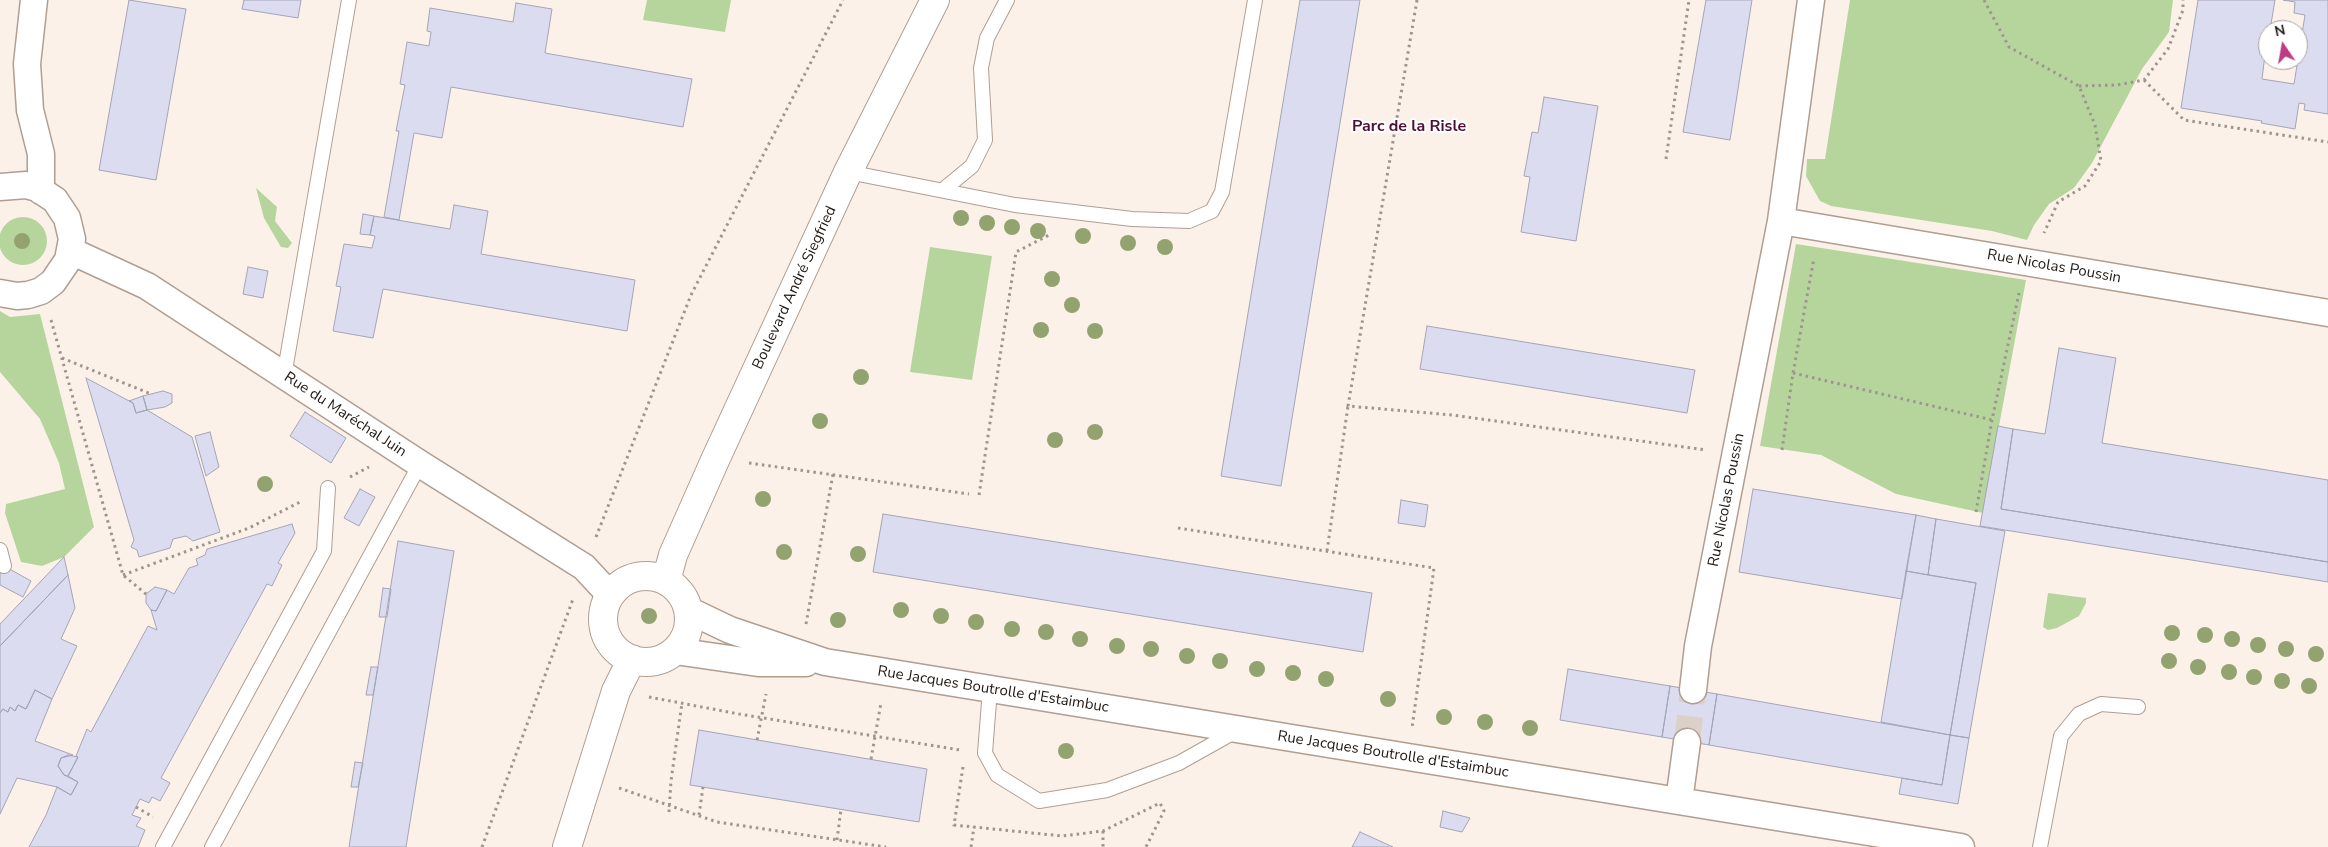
<!DOCTYPE html>
<meta charset="utf-8">
<style>
body{margin:0}
#map{position:relative;width:2328px;height:847px;overflow:hidden;background:#fcf1e9;font-family:"Nunito Sans",sans-serif}
canvas{display:block}
.north{position:absolute;left:2258px;top:20px;width:50px;height:50px;box-sizing:border-box;background:#fff;border:1px solid #a6a3a1;border-radius:50%;rotate:348deg;font-size:14px;font-weight:700;line-height:20px;text-align:center;color:#201915}
.north::after{content:'';display:block;margin:auto;width:18px;height:22px;background:#be3c85;clip-path:polygon(50% 0,100% 100%,50% 72%,0 100%)}
</style>
<div id="map">
<canvas width="2328" height="847"></canvas>
<div class="north">N</div>
</div>
<script>
const context = document.querySelector('canvas').getContext('2d');
context.lineJoin = 'round';
function fillPath(path, color) { context.fillStyle = color; context.fill(path, 'evenodd'); }
const poly = rows => new Path2D(rows.map(r => 'M' + r).join(''));
function stroke(path, color, width, dash) { context.strokeStyle = color; context.lineWidth = width; context.lineCap = dash ? 'butt' : 'round'; context.setLineDash(dash || []); context.stroke(path); }
function drawText(font, color, halo, rows, align = 'center') {
  context.font = font + ' "Nunito Sans",sans-serif'; context.lineWidth = 4; context.setLineDash([]); context.textBaseline = 'middle'; context.strokeStyle = halo; context.fillStyle = color; for (const [text, x, y, turn = 0] of rows) {
    context.save(); context.translate(x, y); context.rotate((+turn || 0) * Math.PI / 180); context.textAlign = isNaN(turn) ? turn : align; if (halo) context.strokeText(text, 0, 0); context.fillText(text, 0, 0); context.restore();
  }
}
const green = poly([
 [647,0,731,0,725,32,643,20],
 [1850,0,2173,0,2169,32,2142,69,2092,163,2074,188,2049,204,2034,225,2027,240,1992,231,1831,206,1820,201,1806,176,1807,159,1825,159],
 [256,188,277,207,275,221,292,243,288,248,281,247,264,218],
 '-1 241a24 24 0 1 1 48 0a24 24 0 1 1-48 0Z',
 [1796,244,2026,280,1983,513,1896,494,1821,455,1760,446],
 [930,247,992,256,972,380,910,372],
 [0,311,10,317,40,314,94,527,64,557,42,566,21,562,5,513,6,504,65,489,59,463,40,419,0,372],
 [2048,593,2086,598,2086,603,2079,616,2057,628,2048,630,2043,627]
]);
const building = poly([
 [129,0,186,9,156,180,99,170,129,0],
 [244,0,301,0,298,18,242,9,244,0],
 [1300,0,1360,0,1281,486,1221,476,1300,0],
 [1706,0,1752,0,1730,140,1683,132,1706,0],
 [2198,0,2275,0,2270,30,2268,30,2262,79,2294,84,2305,15,2294,13,2295,2,2283,0,2328,0,2328,114,2304,110,2305,104,2299,103,2295,129,2261,123,2262,121,2181,108,2198,0],
 [516,3,552,9,545,53,692,79,683,127,451,87,442,138,414,133,399,220,384,217,399,131,396,131,405,85,400,84,407,42,429,46,431,32,427,31,430,8,513,22,516,3],
 [1544,97,1598,106,1576,241,1521,232,1530,177,1524,176,1532,132,1538,133,1544,97],
 [454,205,488,211,481,254,635,280,627,331,383,289,373,338,333,331,341,287,336,286,344,244,372,248,375,236,370,235,374,216,450,229,454,205],
 [363,214,374,216,370,235,360,234,363,214],
 [248,267,268,271,263,298,243,294,248,267],
 [1427,326,1695,370,1687,413,1420,369,1427,326],
 [2059,348,2116,358,2102,443,2328,480,2328,562,2001,509,2013,429,2045,434,2059,348],
 [86,378,133,403,136,413,147,410,192,437,220,532,193,541,186,536,173,539,170,548,139,557,137,550,131,547,134,540,86,378],
 [163,391,172,394,172,403,165,407,147,410,143,396,163,391],
 [143,396,147,410,136,413,133,403,129,401,143,396],
 [305,412,346,438,331,463,290,436,305,412],
 [1998,426,2013,429,2001,509,2328,562,2328,582,1980,526,1998,426],
 [210,432,219,467,206,476,195,436,210,432],
 [360,489,375,497,359,526,344,518,360,489],
 [1753,489,1916,515,1902,599,1739,572,1753,489],
 [1401,500,1428,505,1425,527,1398,523,1401,500],
 [883,514,1372,593,1363,652,873,572,883,514],
 [1916,515,1936,519,1928,575,1906,571,1916,515],
 [1936,519,2005,531,1969,738,1950,735,1976,583,1928,575,1936,519],
 [292,524,295,533,278,563,282,565,272,586,267,584,161,778,170,783,160,801,152,797,149,803,140,799,132,815,141,818,136,826,145,830,138,847,29,847,46,815,57,787,71,795,78,782,68,776,78,757,76,756,87,729,91,732,148,626,157,630,151,610,156,611,167,590,174,594,189,568,198,565,196,559,205,555,207,549,292,524],
 [398,541,454,551,406,847,349,847,398,541],
 [64,557,68,575,0,646,0,624,64,557],
 [4,566,31,581,23,597,0,585,0,573,4,566],
 [1906,571,1976,583,1950,735,1881,722,1906,571],
 [68,575,75,608,61,639,77,646,52,699,35,690,26,709,18,705,15,711,10,707,8,712,3,709,0,713,0,646,68,575],
 [155,587,167,590,156,611,151,610,146,603,146,594,155,587],
 [383,588,391,589,387,617,379,617,383,588],
 [371,667,378,667,373,695,366,695,371,667],
 [1568,669,1670,686,1662,737,1560,720,1568,669],
 [1670,686,1717,694,1709,745,1662,737,1670,686],
 [35,690,52,699,35,741,73,755,61,758,58,766,64,775,78,782,71,795,57,787,17,778,0,814,0,713,3,709,8,712,10,707,15,711,18,705,26,709,35,690],
 [1717,694,1950,735,1942,785,1709,745,1717,694],
 [699,730,927,769,919,822,690,785,699,730],
 [1950,735,1969,738,1958,804,1899,794,1902,778,1942,785,1950,735],
 [68,755,78,757,68,776,64,775,58,766,61,758,68,755],
 [355,762,363,763,358,787,351,787,355,762],
 [1443,811,1470,818,1462,832,1440,827,1443,811],
 [1360,832,1393,847,1352,847,1360,832]
]);
const streetTunnel = poly([
 [1687,742,1693,690]
]);
const path = poly([
 [1417,0,1348,406,1452,415,1706,450],
 [1984,0,2009,47,2079,86,2095,125,2101,161,2085,186,2058,202,2044,233],
 [2144,80,2184,120,2328,142],
 [2079,86,2117,85,2144,80,2168,49,2183,10,2183,0],
 [1666,159,1689,0],
 [51,320,123,575,146,594],
 [62,358,151,394],
 [1793,373,1992,420],
 [1782,450,1793,373,1814,258],
 [749,463,969,494],
 [350,477,369,467],
 [979,495,1016,252,1049,235],
 [1976,512,1992,420,2019,293],
 [1178,528,1434,568,1412,728],
 [596,537,691,295,843,0],
 [1327,551,1348,406],
 [123,575,249,528,302,501],
 [806,624,833,474],
 [649,697,739,714,960,750],
 [757,740,766,694],
 [871,759,881,703],
 [963,767,954,825,1062,836,1103,831,1160,803,1164,811,1146,847],
 [619,788,717,822,886,847],
 [136,807,153,817],
 [669,812,671,781,682,703],
 [699,815,703,787],
 [1103,831,1103,847],
 [837,840,841,809],
 [482,847,573,599],
 [971,847,974,827]
]);
const lane = poly([
 [848,172,1015,205,1132,219,1189,221,1212,211,1222,192,1255,0],
 [943,190,972,166,985,140,981,68,987,38,1007,0],
 [284,376,349,0],
 [0,550,4,566],
 [990,689,985,753,997,775,1039,801,1107,790,1179,763,1236,731],
 [163,847,324,551,328,488],
 [212,847,420,464],
 [2040,847,2061,736,2079,714,2101,704,2138,707]
]);
const street = poly([
 [34,0,27,64,30,110,41,154,41,191],
 [0,187,26,185,37,188,55,200,67,218,72,239,68,260,53,282,41,291,28,295,17,296,0,293],
 [1781,221,2328,313],
 [71,251,147,286,420,464,584,567,610,595],
 [688,610,730,630,825,662,1961,847],
 [675,651,758,663,806,663],
 [1693,690,1698,646,1781,221,1811,0],
 [1679,801,1687,742]
]);
const secondary = poly([
 '603 619a43 43 0 1 1 86 0a43 43 0 1 1-86 0Z',
 [666,581,673,555,716,458,848,172,935,0],
 [567,847,616,691,632,659]
]);
const trees = [
 [961,218],
 [987,223],
 [1012,227],
 [1038,231],
 [1083,236],
 [22,241],
 [1128,243],
 [1165,247],
 [1052,279],
 [1072,305],
 [1041,330],
 [1095,331],
 [861,377],
 [820,421],
 [1095,432],
 [1055,440],
 [265,484],
 [763,499],
 [784,552],
 [858,554],
 [901,610],
 [649,616],
 [941,616],
 [838,620],
 [976,622],
 [1012,629],
 [1046,632],
 [2172,633],
 [2205,635],
 [1080,639],
 [2232,639],
 [2258,645],
 [1117,646],
 [1151,649],
 [2286,649],
 [2316,654],
 [1187,656],
 [1220,661],
 [2169,661],
 [2198,667],
 [1257,669],
 [2229,672],
 [1293,673],
 [2254,677],
 [1326,679],
 [2282,681],
 [2309,686],
 [1388,699],
 [1444,717],
 [1485,722],
 [1530,728],
 [1066,751]
];
const streetNames = [
 ["Rue Nicolas Poussin",2054,267,10],
 ["Boulevard André Siegfried",795,288,-65],
 ["Rue du Maréchal Juin",345,415,33],
 ["Rue Nicolas Poussin",1727,500,-79],
 ["Rue Jacques Boutrolle d'Estaimbuc",993,690,9],
 ["Rue Jacques Boutrolle d'Estaimbuc",1393,755,9]
];
const neighbourhoodNames = [
 ["Parc de la Risle",1409,127]
];
fillPath(green, '#b6d59d');
fillPath(building, '#dcdcf0');
stroke(building, '#a4a4b7', 1);
stroke(streetTunnel, '#dbd1c9', 26, [26, 13]);
stroke(lane, '#b09e91', 16);
stroke(street, '#b09e91', 29);
stroke(secondary, '#b09e91', 30);
stroke(path, '#9e958f', 3, [2.5, 4]);
stroke(lane, '#fff', 14);
stroke(street, '#fff', 26);
stroke(secondary, '#fff', 28);
context.fillStyle = '#93a370';
for (const [x, y] of trees) { context.beginPath(); context.arc(x, y, 8, 0, 2 * Math.PI); context.fill(); }
drawText('15px', '#201915', '#fff', streetNames);
drawText('bold 16px', '#4d0f33', '#fff', neighbourhoodNames);
</script>
